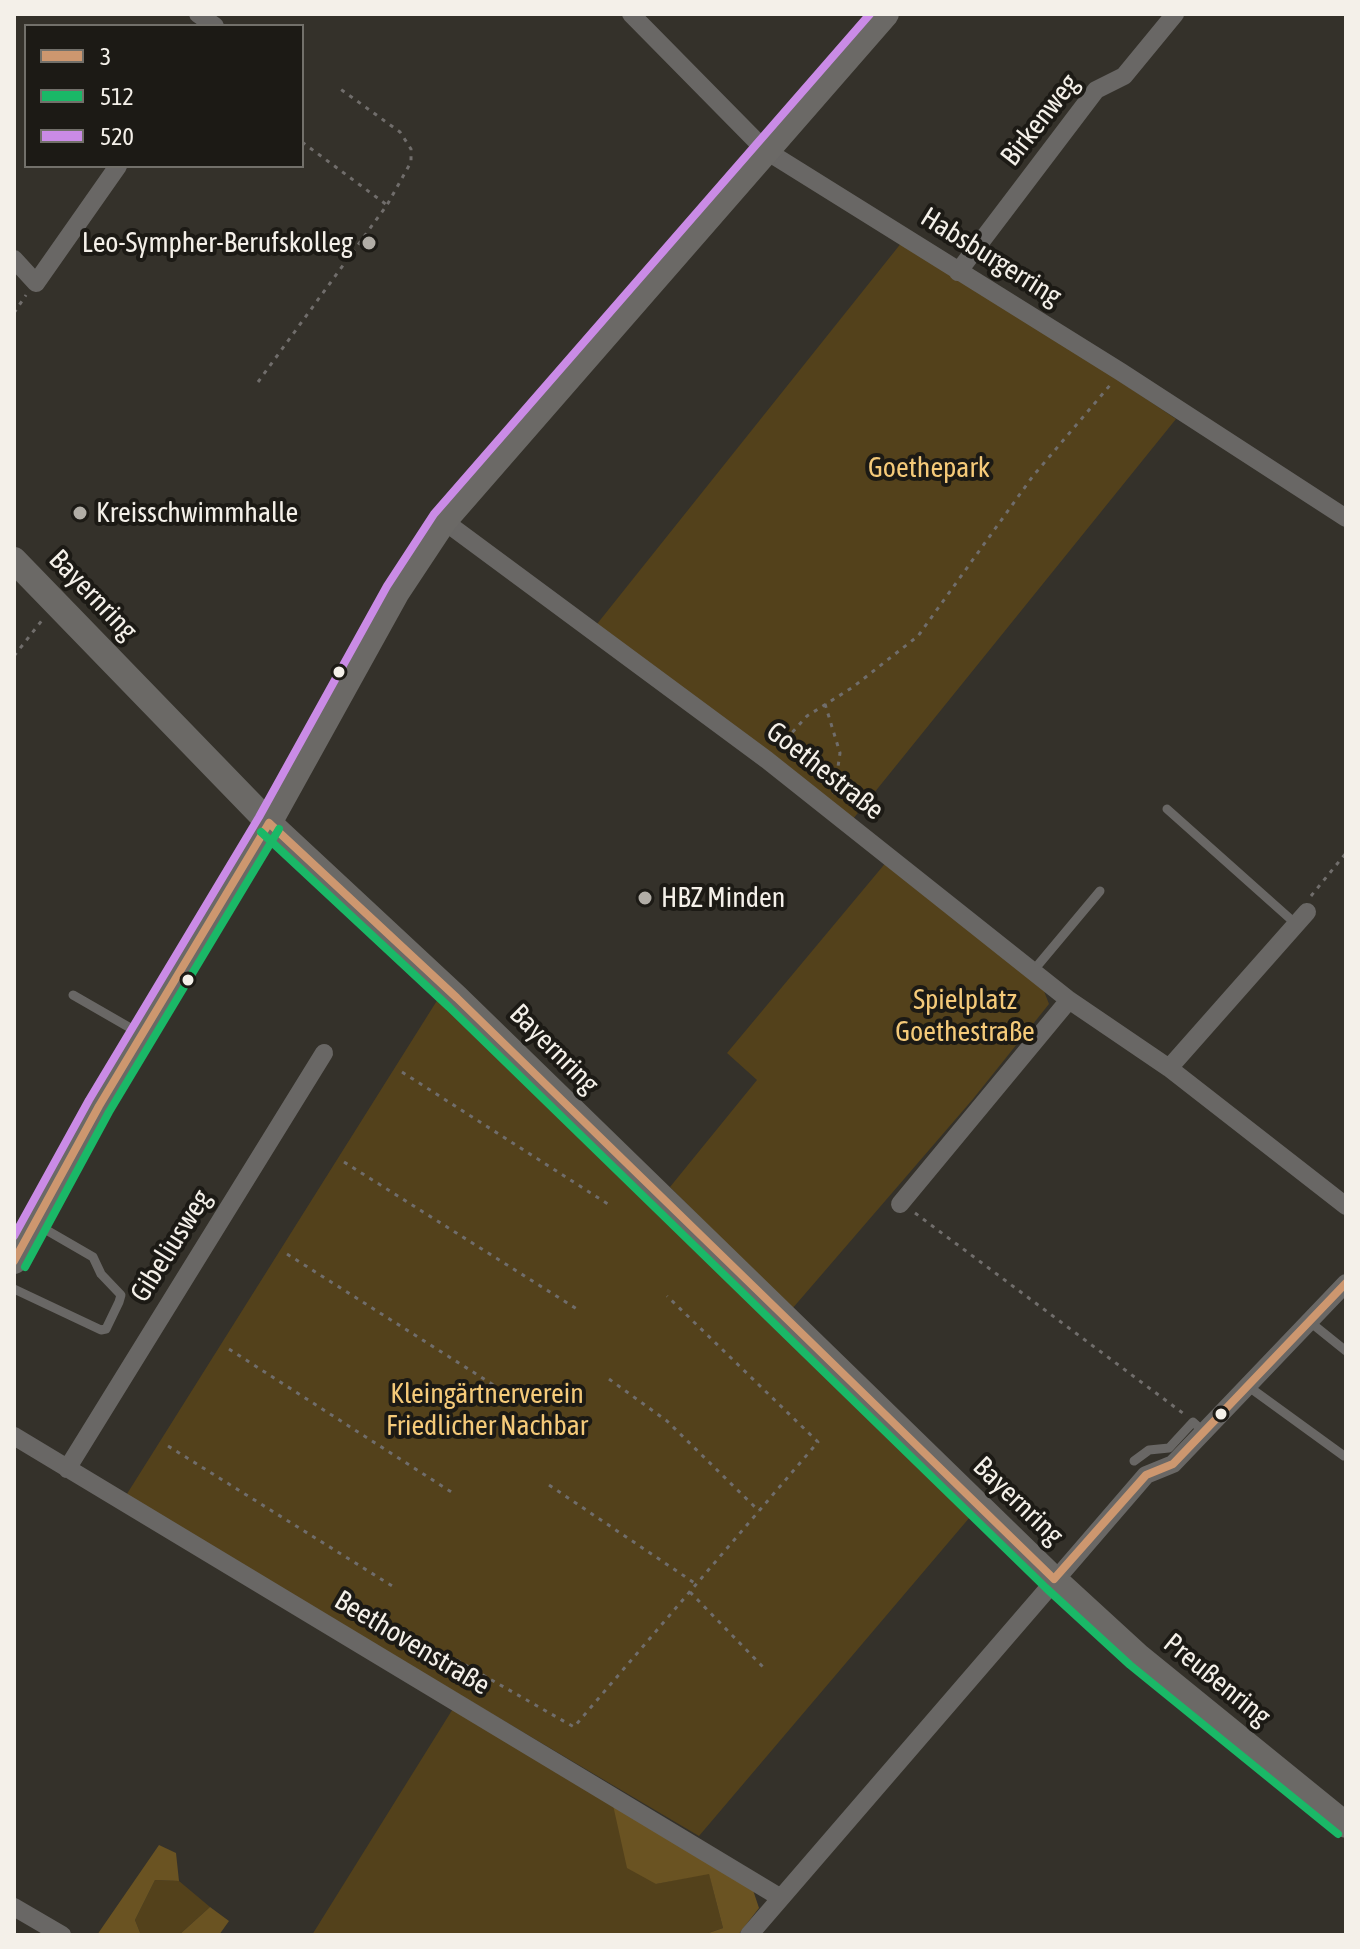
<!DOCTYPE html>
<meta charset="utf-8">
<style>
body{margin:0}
#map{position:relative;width:1360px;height:1949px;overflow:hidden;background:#34312a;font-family:"Asap Condensed",sans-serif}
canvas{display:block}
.frame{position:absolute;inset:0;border:16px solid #f4f0e9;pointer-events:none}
.legend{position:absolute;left:24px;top:24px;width:280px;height:144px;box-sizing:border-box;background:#1c1a15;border:2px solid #72706a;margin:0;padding:10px 14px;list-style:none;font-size:24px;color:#f4f0e9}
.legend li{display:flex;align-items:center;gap:16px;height:40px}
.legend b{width:40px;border:2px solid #72706a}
</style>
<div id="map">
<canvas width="1360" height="1949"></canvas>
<div class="frame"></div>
<ul class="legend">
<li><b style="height:10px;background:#cd976f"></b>3</li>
<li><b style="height:10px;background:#1ab867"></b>512</li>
<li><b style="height:10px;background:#ca8be6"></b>520</li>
</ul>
</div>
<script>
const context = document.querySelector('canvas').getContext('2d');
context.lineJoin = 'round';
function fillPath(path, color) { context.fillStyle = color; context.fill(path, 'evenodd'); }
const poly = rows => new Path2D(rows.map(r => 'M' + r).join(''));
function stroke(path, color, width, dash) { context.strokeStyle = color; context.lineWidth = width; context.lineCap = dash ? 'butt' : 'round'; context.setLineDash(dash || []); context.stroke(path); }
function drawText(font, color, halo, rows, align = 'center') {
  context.font = font + ' "Asap Condensed",sans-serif'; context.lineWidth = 8; context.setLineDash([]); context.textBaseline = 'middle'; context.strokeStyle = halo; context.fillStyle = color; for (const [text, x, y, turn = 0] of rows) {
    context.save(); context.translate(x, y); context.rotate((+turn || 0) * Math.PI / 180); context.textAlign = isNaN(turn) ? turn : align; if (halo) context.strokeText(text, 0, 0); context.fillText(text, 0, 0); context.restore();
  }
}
const green = poly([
 [906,237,1176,419,853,819,597,624],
 [888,860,1044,991,1049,1004,973,1099,792,1309,670,1187,757,1080,727,1053],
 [438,999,970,1517,699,1836,125,1497],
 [454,1707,613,1804,656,1884,709,1873,723,1928,703,1935,312,1935],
 [155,1880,179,1881,210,1907,179,1935,141,1935,135,1920]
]);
const forest = poly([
 [613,1805,753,1890,759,1908,738,1935,703,1935,723,1928,709,1874,656,1884,627,1868],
 [159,1845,176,1853,179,1881,155,1880,135,1920,141,1935,97,1935],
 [210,1907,229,1921,219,1935,179,1935]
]);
const path = poly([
 [302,142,387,205],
 [14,313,26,295],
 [258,382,387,205,411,162,411,149,400,132,339,88],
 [14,656,43,619],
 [825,704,840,753,834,794],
 [779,747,807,716,853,687,918,636,1033,476,1111,384],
 [1311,896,1346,853],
 [402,1072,611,1206],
 [344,1162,580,1311],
 [915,1213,1184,1414],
 [287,1254,514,1398],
 [229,1349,456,1495],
 [609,1379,667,1421,759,1511],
 [168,1446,397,1589],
 [549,1485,696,1584],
 [690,1592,763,1667],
 [439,1650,574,1727,818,1442,667,1296]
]);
const lane = poly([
 [1167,809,1296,924],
 [1033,971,1100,891],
 [73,995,139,1033],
 [14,1289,101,1330,106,1329,119,1302,121,1295,101,1274,93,1257,36,1224],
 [1310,1322,1346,1351],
 [1249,1387,1344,1456],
 [1134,1461,1149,1450,1169,1448,1193,1422,1203,1431]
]);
const street = poly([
 [198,14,215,26],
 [631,14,765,150,1121,372,1346,518],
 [14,259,36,283,118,166],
 [958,272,1096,90,1124,76,1175,14],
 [444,521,767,760,1069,1000,1169,1068,1346,1206],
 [1169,1068,1307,912],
 [900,1204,1069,1000],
 [14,1436,781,1898],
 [67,1469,324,1053],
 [14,1907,62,1935],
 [749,1935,1146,1475,1173,1464,1346,1283]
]);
const secondary = poly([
 [14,560,269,823,457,998,1054,1579,1138,1656,1346,1825],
 [14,1261,99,1106,269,823,397,592,444,521,886,14]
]);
const bus1 = poly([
 [269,823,457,998,1054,1579],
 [14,1261,99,1106,269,823],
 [1054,1579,1146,1475,1173,1464,1346,1283]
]);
const bus2 = poly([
 [261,832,449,1007,1046,1588,1130,1665,1338,1834],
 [25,1267,109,1112,279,829]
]);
const bus3 = poly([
 [14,1236,89,1100,259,817,387,586,434,514,870,14]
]);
const markers = [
 [369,243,8,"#b1ada6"],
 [80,513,8,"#b1ada6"],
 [339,672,7,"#f4f0e9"],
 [645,898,8,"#b1ada6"],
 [188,980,7,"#f4f0e9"],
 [1221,1414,7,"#f4f0e9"]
];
const streetNames = [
 ["Birkenweg",1040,120,-52],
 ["Habsburgerring",991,257,32],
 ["Bayernring",93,595,46],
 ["Goethestraße",825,771,38],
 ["Bayernring",554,1049,45],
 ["Gibeliusweg",171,1246,-58],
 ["Bayernring",1018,1501,44],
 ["Beethovenstraße",412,1643,31],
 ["Preußenring",1217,1680,39]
];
const poiNames = [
 ["Leo-Sympher-Berufskolleg",353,243,"right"],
 ["Kreisschwimmhalle",96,513],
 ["HBZ Minden",661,898]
];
const parkNames = [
 ["Goethepark",929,468],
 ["Spielplatz",965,1000],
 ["Goethestraße",965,1032],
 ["Kleingärtnerverein",487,1394],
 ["Friedlicher Nachbar",487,1426]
];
fillPath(green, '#53411b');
fillPath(forest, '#6a5322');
stroke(path, '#706d6b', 3, [4, 6]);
stroke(lane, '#696765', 9);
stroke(street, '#696765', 18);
stroke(secondary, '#6b6966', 26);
stroke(bus1, '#cd976f', 8);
stroke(bus2, '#1ab867', 8);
stroke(bus3, '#ca8be6', 8);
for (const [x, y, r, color] of markers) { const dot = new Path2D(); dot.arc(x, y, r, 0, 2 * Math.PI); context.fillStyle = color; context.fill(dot); stroke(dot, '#1c1a15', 3); }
drawText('28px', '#f4f0e9', '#1c1a15', streetNames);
drawText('28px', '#f4f0e9', '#1c1a15', poiNames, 'left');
drawText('28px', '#f5ca79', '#1c1a15', parkNames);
</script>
